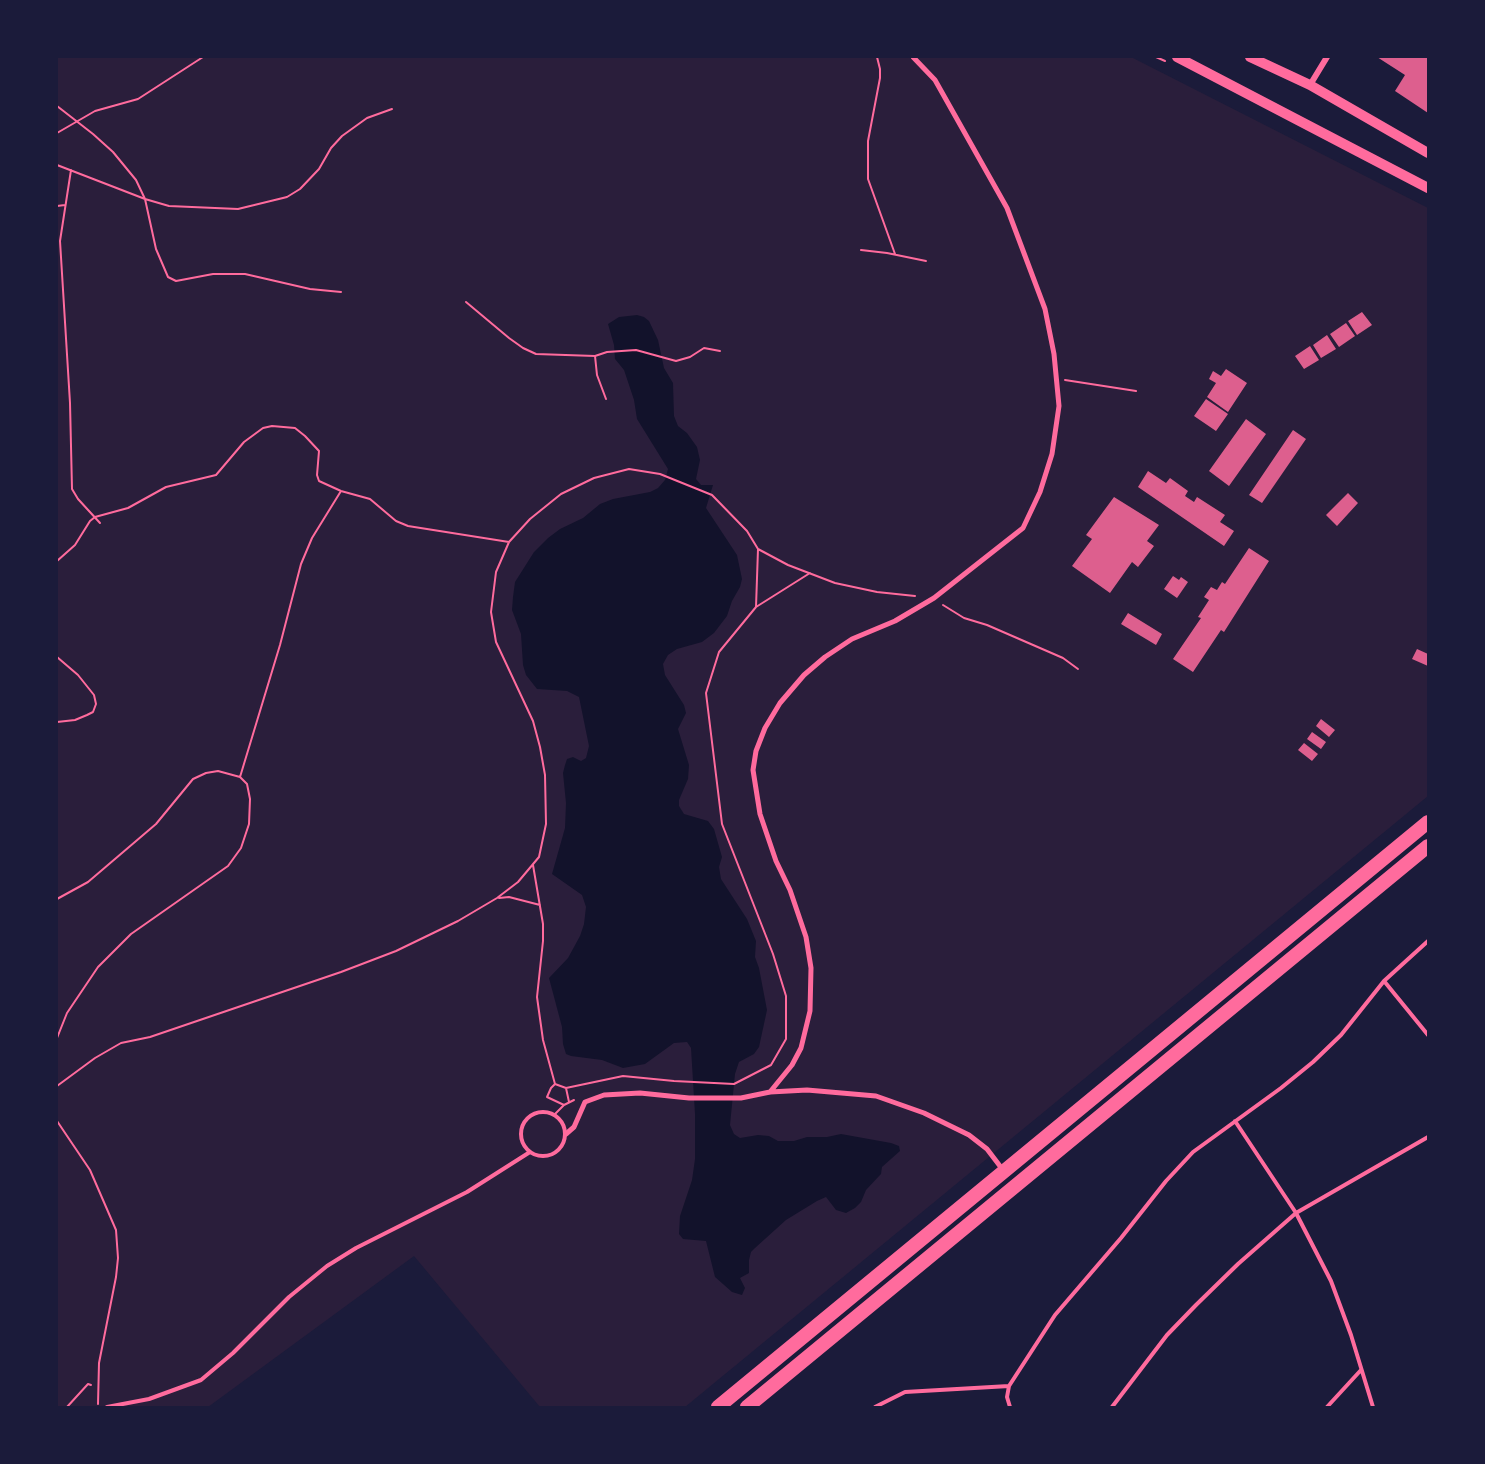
<!DOCTYPE html>
<style>
body{margin:0}
#map{position:relative;width:1485px;height:1464px;overflow:hidden;background:#1b1b3a;font-family:Spectral,serif}
canvas{display:block}
.frame{position:absolute;inset:0;border:58px solid #1b1b3a;pointer-events:none}
</style>
<div id="map">
<canvas width="1485" height="1464"></canvas>
<div class="frame"></div>
</div>
<script>
const context = document.querySelector('canvas').getContext('2d');
context.lineJoin = 'round';
function fillPath(path, color) { context.fillStyle = color; context.fill(path, 'evenodd'); }
const poly = rows => new Path2D(rows.map(r => 'M' + r).join(''));
function stroke(path, color, width, dash) { context.strokeStyle = color; context.lineWidth = width; context.lineCap = dash ? 'butt' : 'round'; context.setLineDash(dash || []); context.stroke(path); }
const green = poly([
 [57,57,1131,57,1428,208,1428,796,685,1407,540,1407,414,1256,208,1407,57,1407]
]);
const water = poly([
 [637,315,644,317,649,321,658,340,664,368,673,383,674,416,678,426,687,433,697,447,700,460,696,479,701,485,713,485,706,508,737,555,742,579,740,587,732,601,727,616,714,633,702,642,677,649,668,655,663,664,665,675,684,705,686,713,678,729,689,765,688,779,679,800,679,806,684,814,708,821,714,829,722,857,719,867,721,879,747,919,756,941,755,957,759,968,767,1010,759,1047,754,1054,739,1062,735,1074,730,1125,734,1134,740,1138,758,1135,769,1136,778,1141,794,1141,807,1137,827,1137,841,1134,891,1143,899,1146,900,1151,882,1167,881,1174,866,1190,861,1202,855,1208,846,1213,836,1210,826,1197,817,1201,786,1220,755,1248,751,1252,749,1260,749,1273,740,1278,745,1288,742,1295,732,1292,715,1277,706,1241,683,1239,679,1234,680,1216,692,1180,695,1159,695,1114,691,1048,687,1042,674,1043,645,1064,623,1068,602,1060,571,1056,566,1054,563,1044,562,1027,549,978,568,958,580,936,584,924,586,907,582,895,552,874,565,828,566,803,563,773,565,765,567,759,573,757,581,761,586,758,589,746,579,697,567,691,537,689,526,675,523,665,521,634,512,610,513,597,515,582,534,552,548,538,560,529,583,518,600,504,613,499,650,492,658,488,665,480,668,469,637,419,634,400,624,370,615,359,614,345,608,324,619,317]
]);
const building = poly([
 [1377,57,1428,57,1428,113,1395,91,1405,75],
 [1362,312,1372,325,1357,335,1348,321],
 [1346,323,1355,336,1339,347,1330,334],
 [1327,335,1336,349,1321,358,1313,345],
 [1310,346,1319,360,1304,369,1295,356],
 [1226,369,1247,383,1228,412,1207,397,1216,383,1209,379,1213,371,1221,376],
 [1206,399,1228,414,1216,431,1194,416],
 [1246,419,1266,434,1229,486,1209,471],
 [1293,430,1306,439,1262,503,1249,495],
 [1148,471,1166,483,1170,478,1188,491,1185,496,1194,502,1197,497,1225,515,1220,522,1234,531,1224,546,1138,487],
 [1348,493,1358,503,1337,526,1326,515],
 [1114,497,1159,525,1147,541,1154,546,1138,567,1132,562,1110,593,1072,566,1092,539,1086,535],
 [1249,548,1269,561,1224,632,1221,630,1193,672,1173,659,1201,618,1198,617,1209,600,1204,597,1211,587,1217,590,1222,582,1225,584],
 [1173,576,1179,580,1181,577,1188,582,1177,598,1164,589],
 [1128,613,1162,634,1156,645,1121,624],
 [1417,649,1428,654,1428,666,1412,659],
 [1321,719,1335,730,1329,737,1316,726],
 [1312,732,1326,742,1321,749,1307,739],
 [1304,743,1318,754,1312,761,1298,750]
]);
const path = poly([
 [877,57,880,69,880,78,868,141,868,179,895,254],
 [1156,57,1165,61],
 [57,106,93,134,113,152,136,180,145,199,156,249,168,277,176,281,213,274,245,274,310,289,341,292],
 [57,133,95,111,138,99,203,57],
 [57,165,145,199,169,206,238,209,287,197,300,189,319,169,331,148,342,136,367,118,392,109],
 [71,170,60,241,70,403,72,489,78,499,100,523],
 [57,206,65,205],
 [861,250,887,253,926,261],
 [466,302,509,338,523,348,536,354,595,356,607,352,636,350,676,361,690,357,704,348,720,351],
 [595,356,597,375,606,399],
 [1065,380,1136,391],
 [57,561,75,545,90,521,95,517,128,508,166,487,216,475,244,442,263,428,272,426,295,428,305,436,319,451,317,475,319,481,341,491,370,499,396,521,408,526,509,542],
 [943,605,964,618,987,625,1063,658,1078,669],
 [756,607,810,573],
 [57,657,78,675,94,695,96,704,93,712,87,715,75,720,57,722],
 [240,777,280,645,301,564,312,538,341,491],
 [533,865,543,924,543,941,537,997,543,1040,555,1084],
 [499,898,509,897,540,905],
 [57,899,88,882,156,824,193,779,206,773,218,771,240,777,247,784,250,799,249,824,241,848,228,866,131,934,98,967,67,1013,57,1038],
 [555,1084,566,1088,623,1076,674,1081,734,1084,771,1065,786,1039,786,996,773,954,722,824,706,693,719,652,756,607,758,549],
 [555,1084,551,1088,547,1097,564,1105],
 [57,1086,95,1058,121,1043,150,1037,341,972,396,951,458,921,497,898,518,882,539,857,546,824,545,775,540,747,533,721,496,642,491,612,496,572,509,542,530,519,561,494,594,478,629,469,660,474,712,495,747,531,758,549,788,565,835,583,877,592,915,596],
 [566,1088,569,1102],
 [554,1115,564,1105,574,1100],
 [57,1121,90,1170,116,1230,118,1258,116,1277,99,1363,98,1404],
 [67,1407,88,1384,91,1385]
]);
const service = poly([
 [1384,981,1428,1035],
 '521 1134a22 22 0 1 1 44 0a22 22 0 1 1-44 0Z',
 [1235,1121,1296,1213,1331,1281,1351,1335,1373,1407],
 [107,1407,149,1399,201,1380,233,1353,289,1297,327,1266,356,1248,467,1192,530,1152],
 [875,1407,905,1392,1009,1386],
 [1010,1407,1007,1397,1009,1386,1055,1315,1121,1238,1166,1181,1193,1152,1281,1088,1313,1062,1341,1035,1384,981,1428,941],
 [1112,1407,1167,1335,1196,1305,1238,1264,1296,1213,1428,1137],
 [1327,1407,1361,1370]
]);
const pedestrian = poly([
 [770,1092,792,1065,801,1048,810,1011,811,968,806,937,790,890,776,861,760,814,753,770,756,751,765,728,780,703,804,675,825,657,852,639,895,621,934,598,1023,528,1040,492,1052,454,1059,406,1054,354,1045,309,1007,208,935,80,913,57],
 [566,1134,574,1127,585,1102,604,1095,640,1093,689,1098,741,1098,770,1092,807,1090,876,1096,924,1113,969,1135,987,1149,1003,1170]
]);
const minor = poly([
 [1310,85,1327,57]
]);
const secondary = poly([
 [1177,57,1428,188],
 [1250,57,1310,85,1428,153]
]);
const trunk = poly([
 [718,1407,1428,822],
 [747,1407,1428,846]
]);
fillPath(green, '#2a1e3b');
fillPath(water, '#12122b');
fillPath(building, '#dd5f8e');
stroke(path, '#ff6b9d', 2);
stroke(service, '#ff6b9d', 4);
stroke(pedestrian, '#ff6b9d', 5);
stroke(minor, '#ff6b9d', 6);
stroke(secondary, '#ff6b9d', 10);
stroke(trunk, '#ff6b9d', 14);
</script>
